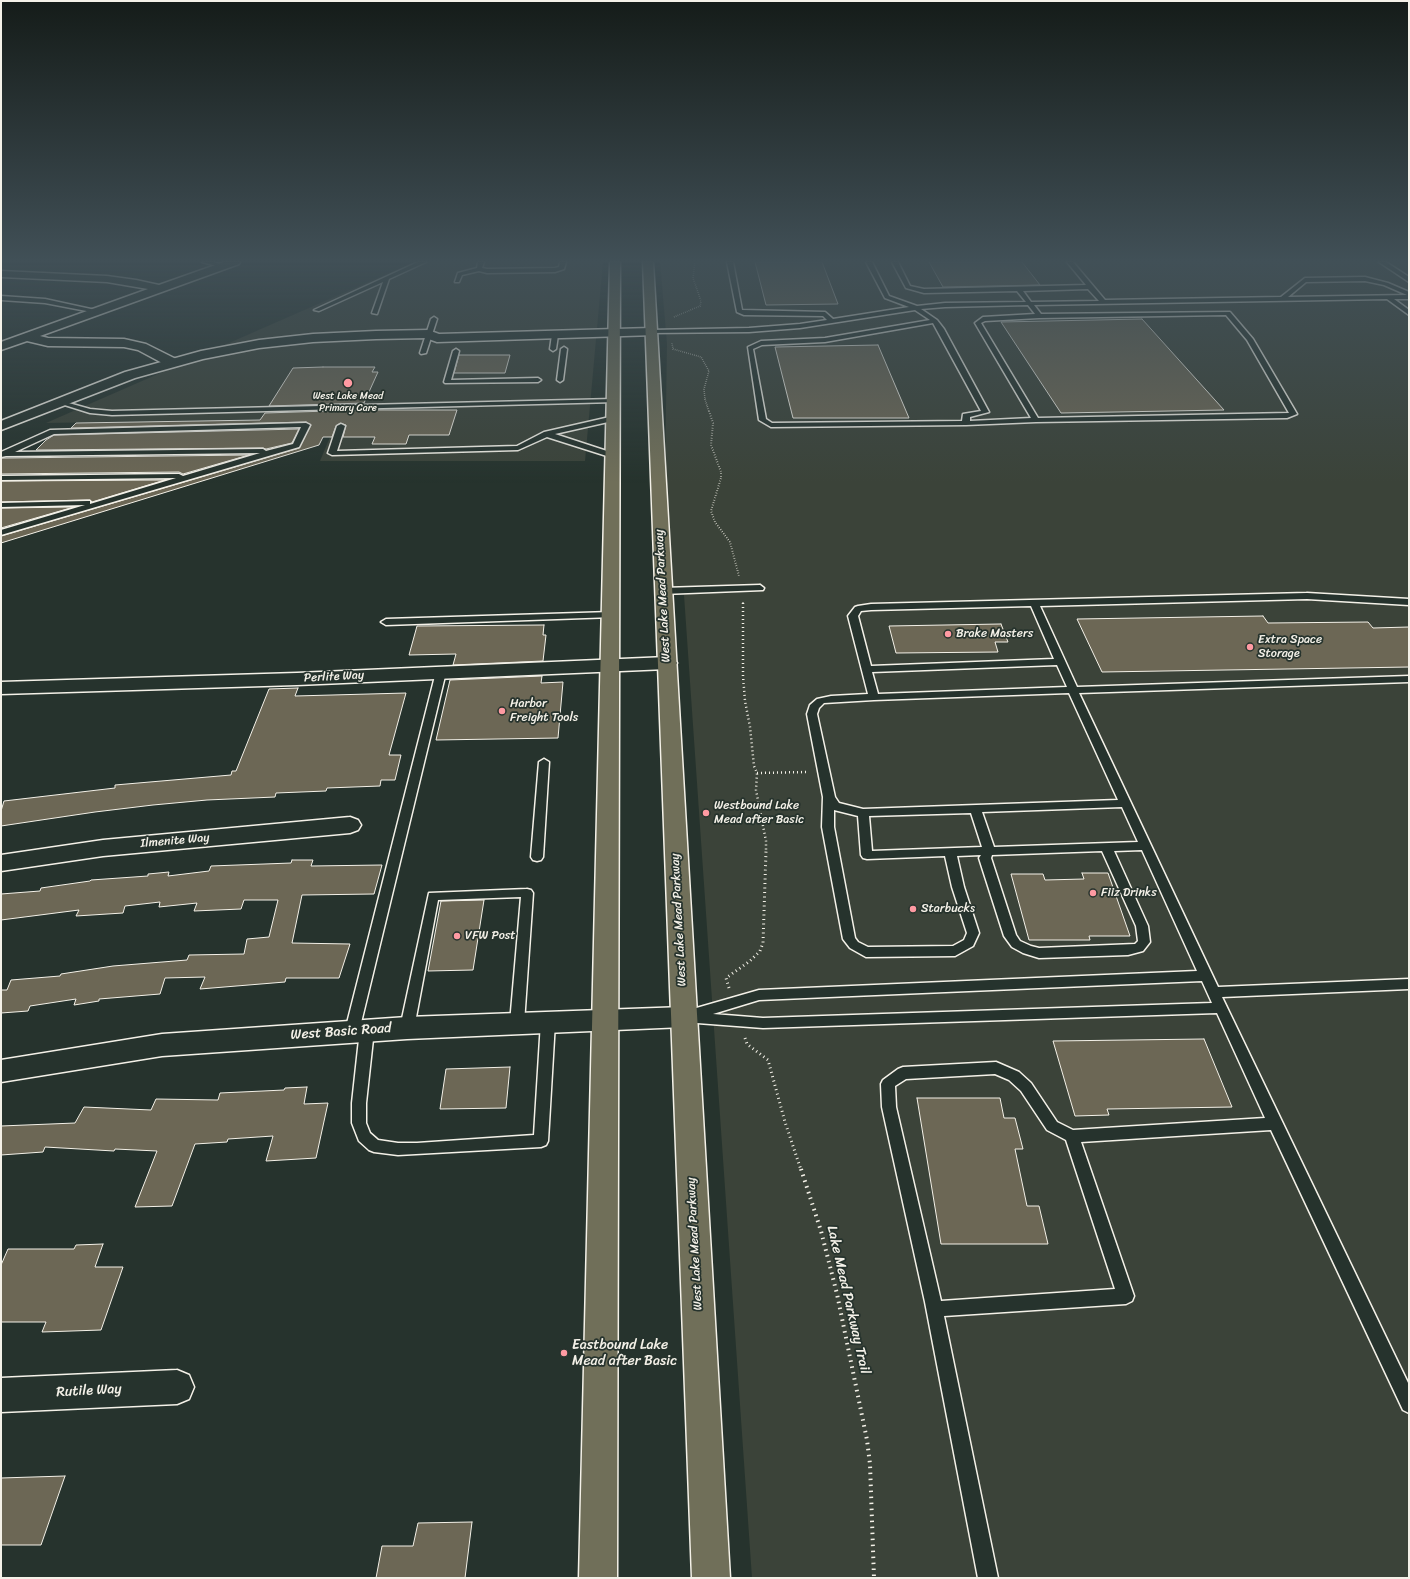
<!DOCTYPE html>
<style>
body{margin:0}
#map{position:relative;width:1410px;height:1579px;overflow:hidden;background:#26332d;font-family:Sriracha,sans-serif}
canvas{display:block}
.frame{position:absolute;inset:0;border:2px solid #f4f1e8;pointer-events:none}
</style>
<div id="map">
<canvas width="1410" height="1579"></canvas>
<div class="frame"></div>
</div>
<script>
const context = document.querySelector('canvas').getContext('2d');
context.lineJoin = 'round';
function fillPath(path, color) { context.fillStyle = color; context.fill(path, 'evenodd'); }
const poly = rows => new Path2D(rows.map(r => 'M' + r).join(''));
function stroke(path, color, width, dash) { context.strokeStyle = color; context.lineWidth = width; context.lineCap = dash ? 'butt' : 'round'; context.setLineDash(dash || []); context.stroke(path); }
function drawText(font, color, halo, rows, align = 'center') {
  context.font = font + ' Sriracha,sans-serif'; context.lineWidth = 3.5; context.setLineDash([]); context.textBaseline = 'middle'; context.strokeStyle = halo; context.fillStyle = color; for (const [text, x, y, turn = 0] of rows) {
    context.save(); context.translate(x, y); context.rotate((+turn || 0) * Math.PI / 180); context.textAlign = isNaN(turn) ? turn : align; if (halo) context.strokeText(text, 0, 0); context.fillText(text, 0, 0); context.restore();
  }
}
const built = poly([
 [414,262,603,262,585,461,320,461,338,418,46,423],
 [660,262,1409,262,1409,1578,752,1578,684,595,663,595,667,344]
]);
const building = poly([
 [755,262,822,262,838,304,766,305,755,262],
 [929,262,1022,262,1040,285,943,287,929,262],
 [1142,319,1224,410,1061,413,1001,322,1142,319],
 [878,345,909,418,793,418,775,347,878,345],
 [459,355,510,355,505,373,454,373,459,355],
 [323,367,375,367,372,372,378,372,364,403,269,406,293,368,323,367],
 [361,410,457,410,449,435,409,435,406,444,372,444,375,437,343,437,346,425,340,423,336,426,332,437,323,437,319,445,1,543,1,536,299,448,311,425,306,422,71,428,76,423,260,420,265,413,361,410],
 [299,429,292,443,266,449,263,448,36,450,46,440,54,435,299,429],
 [249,455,183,474,179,472,1,474,1,458,6,458,249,455],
 [165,480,92,502,90,500,1,502,1,481,165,480],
 [74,507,1,528,1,508,74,507],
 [1263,616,1268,623,1368,622,1373,628,1409,627,1409,667,1102,672,1077,619,1263,616],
 [1001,624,1008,642,995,642,998,652,896,653,889,626,1001,624],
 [544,625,543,635,546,635,543,661,453,665,456,654,409,655,417,626,544,625],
 [542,676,541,683,563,682,558,738,436,740,450,680,542,676],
 [298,688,295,696,406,693,389,755,401,755,395,780,381,780,380,786,327,788,326,791,276,793,275,797,207,800,153,805,95,812,1,826,1,811,4,801,115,788,115,785,231,775,232,771,236,771,269,689,298,688],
 [292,860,313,860,311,866,382,865,374,894,302,895,292,943,350,944,339,978,286,978,285,982,200,989,205,977,165,978,160,994,99,999,99,1001,74,1005,76,999,30,1006,28,1011,1,1013,1,990,7,990,11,980,60,976,61,974,113,966,187,960,189,955,244,954,247,939,269,937,278,900,244,900,241,909,194,911,197,903,159,907,160,902,125,906,123,913,76,916,79,910,1,920,1,894,40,891,41,888,90,881,91,880,148,876,148,874,169,872,168,876,209,871,211,866,291,863,292,860],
 [1082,873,1108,873,1130,936,1089,936,1090,940,1029,940,1011,874,1043,874,1045,880,1084,879,1082,873],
 [484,900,473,970,428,971,441,901,484,900],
 [1204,1039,1232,1107,1107,1109,1109,1115,1075,1116,1053,1041,1204,1039],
 [510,1067,506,1108,440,1109,446,1069,510,1067],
 [307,1087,304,1104,328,1103,316,1158,266,1161,273,1136,228,1139,227,1142,195,1144,172,1206,135,1207,157,1151,115,1149,114,1151,45,1147,43,1152,1,1155,1,1126,75,1123,84,1107,151,1110,156,1099,218,1100,220,1093,284,1090,285,1088,307,1087],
 [917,1098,1000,1098,1004,1118,1015,1118,1023,1149,1015,1149,1027,1206,1039,1206,1048,1244,941,1244,917,1098],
 [103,1244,95,1267,123,1267,101,1330,42,1332,46,1322,1,1322,1,1265,8,1249,74,1249,76,1245,103,1244],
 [65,1476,41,1545,1,1545,1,1478,65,1476],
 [472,1522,465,1578,376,1578,382,1546,413,1546,418,1523,472,1522]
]);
const pathFar4 = poly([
 [674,317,700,306,701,301,693,278,695,262],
 [672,343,673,349,701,357,709,371,704,389,705,399,709,412]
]);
const pathFar3 = poly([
 [709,411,713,423,711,445,721,472,721,478,711,511,715,522,730,542,739,576],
 [743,602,743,604]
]);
const pathFar2 = poly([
 [743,603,743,676,745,701,750,727,754,766,757,773,756,790,766,841,766,852],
 [757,773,808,772]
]);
const pathFar1 = poly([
 [729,988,726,978,750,961,760,951,763,943,766,851],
 [745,1038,747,1044,768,1060,785,1122,801,1170]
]);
const path = poly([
 [801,1169,821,1231,837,1294,867,1440,870,1464,874,1578]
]);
const service = poly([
 [202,262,213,262,227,266,224,268,202,262],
 [418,262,426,262,389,279,377,314,372,313,383,282,319,311,314,310,418,262],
 [478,262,484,262,482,268,487,269,555,268,559,267,560,262,566,262,564,269,555,272,487,273,479,271,462,275,459,282,455,282,458,273,477,268,478,262],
 [727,262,733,262,742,310,825,312,833,319,909,307,885,298,866,262,872,262,889,296,917,306,945,303,1026,302,1017,291,924,293,906,288,892,262,898,262,910,286,924,289,1086,285,1067,262,1073,262,1105,300,1281,297,1305,278,1365,277,1388,283,1409,292,1409,299,1394,299,1409,310,1409,315,1387,299,1034,305,1041,314,1230,312,1253,339,1297,414,1287,418,1036,422,966,425,771,427,759,420,748,347,761,341,825,338,930,320,915,310,800,328,749,332,649,333,648,332,651,330,749,328,800,324,827,320,823,316,744,315,737,312,727,262],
 [1365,281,1384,285,1407,295,1288,297,1306,282,1365,281],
 [1088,289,1099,301,1031,302,1023,291,1088,289],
 [1028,305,1035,314,983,317,975,323,1031,418,970,421,970,417,989,412,944,329,937,320,921,309,945,307,1028,305],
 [1226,315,1247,340,1289,413,1038,418,981,323,985,321,1039,318,1226,315],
 [933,323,981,411,963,414,962,421,772,423,766,419,753,349,762,345,825,342,933,323],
 [1379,262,1386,262,1409,277,1409,282,1379,262],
 [1,296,45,299,100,311,97,313,45,303,1,300,1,296],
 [434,317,437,319,426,353,421,354,420,353,431,319,434,317],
 [555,333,558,335,556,349,553,351,550,349,552,335,555,333],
 [564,347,567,349,563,380,560,382,557,380,561,349,564,347],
 [456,349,459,351,451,380,538,378,541,380,538,382,445,383,444,382,453,351,456,349],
 [614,399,616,400,616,402,112,415,90,413,55,402,58,400,90,409,112,411,614,399],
 [614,416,617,416,617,420,555,434,616,454,616,458,613,458,547,437,518,450,332,455,328,453,337,426,341,424,345,426,337,451,517,446,544,432,614,416],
 [306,423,310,425,299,447,1,535,1,530,85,505,1,507,1,503,87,501,90,501,90,504,176,478,1,480,1,476,179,474,183,476,260,453,6,456,1,457,1,452,50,430,306,423],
 [301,427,293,444,266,451,263,449,15,452,54,434,301,427],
 [760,585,764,588,763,590,663,594,659,591,663,588,760,585],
 [1307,593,1409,599,1409,605,1307,599,1040,606,1077,687,1409,676,1409,682,1079,693,1218,987,1409,979,1409,989,1222,997,1409,1385,1409,1413,1403,1410,1271,1130,1081,1142,1134,1296,1132,1301,1126,1304,944,1316,998,1578,978,1578,925,1302,882,1107,881,1084,883,1080,898,1069,903,1067,996,1062,1019,1072,1031,1083,1057,1122,1073,1130,1265,1118,1217,1013,763,1028,684,1022,679,1021,677,1017,679,1013,759,990,1197,971,1142,850,1114,851,1148,926,1150,942,1143,951,1128,955,1039,958,1023,953,1012,947,1004,936,979,858,981,855,957,856,964,887,979,933,973,946,955,956,866,957,850,948,843,939,822,827,823,797,807,714,810,705,817,699,831,696,868,694,848,616,855,607,858,606,871,604,1307,593],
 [1031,606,1054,659,871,666,858,616,861,611,871,610,1031,606],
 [1057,665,1067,687,878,694,872,672,1057,665],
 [1069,693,1118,800,863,809,839,803,835,797,817,714,819,708,824,703,874,700,1069,693],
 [1122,807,1138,842,994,847,982,812,1122,807],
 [834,810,858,816,861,855,863,858,867,859,945,856,952,887,967,933,964,940,953,946,868,947,858,942,855,938,834,827,834,810],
 [971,813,982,847,872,851,869,816,971,813],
 [1102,851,1136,926,1138,941,1135,944,1039,948,1031,946,1020,941,1016,935,991,858,992,855,1102,851],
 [1202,981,1212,1003,763,1018,713,1014,759,1000,1202,981],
 [995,1074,1009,1080,1021,1091,1047,1130,1066,1140,1115,1289,941,1301,896,1107,895,1086,906,1079,995,1074],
 [611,612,614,613,616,615,614,617,386,625,381,622,386,619,611,612],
 [441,669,446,672,359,1031,357,1035,352,1036,347,1035,345,1031,436,672,441,669],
 [544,759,549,762,543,857,541,860,537,861,533,860,531,857,539,762,544,759],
 [527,889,531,890,533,893,524,1023,522,1027,517,1028,512,1027,510,1023,521,897,438,900,414,1028,412,1032,407,1033,402,1032,400,1028,429,893,527,889],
 [548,1017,553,1018,555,1022,548,1141,546,1145,541,1147,398,1155,374,1152,369,1150,359,1141,352,1123,352,1103,360,1030,362,1026,367,1025,372,1026,374,1030,366,1103,366,1123,370,1133,378,1140,398,1143,417,1143,534,1135,541,1022,543,1018,548,1017]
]);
const minor = poly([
 [224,262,240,262,239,264,40,336,48,338,124,339,146,344,176,359,178,362,176,365,166,365,138,350,124,347,48,346,27,341,1,350,1,342,148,289,107,282,1,277,1,271,107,276,136,280,159,285,224,262],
 [667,657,674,659,677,663,674,667,667,669,297,685,1,694,1,682,297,673,667,657],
 [350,817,358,820,361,825,358,830,350,833,103,856,1,871,1,855,103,840,350,817],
 [177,1370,189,1375,194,1387,189,1399,177,1404,1,1412,1,1378,177,1370]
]);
const tertiary = poly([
 [684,1007,693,1010,697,1017,693,1024,684,1027,407,1039,162,1056,1,1082,1,1060,162,1034,407,1017,684,1007]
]);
const secondary = poly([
 [651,328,655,329,657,332,655,335,437,342,426,338,376,339,313,342,259,348,203,359,135,378,1,430,1,421,125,372,201,351,259,340,313,334,376,331,428,330,439,334,651,328]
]);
const primary = poly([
 [610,262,620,262,617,1578,579,1578,610,262],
 [643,262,653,262,730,1578,692,1578,643,262]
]);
const markers = [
 [348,383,5,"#ff9aa2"],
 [948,634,4,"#ff9aa2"],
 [1250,647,4,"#ff9aa2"],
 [502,711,4,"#ff9aa2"],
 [706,813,4,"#ff9aa2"],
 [1093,893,4,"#ff9aa2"],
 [913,909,4,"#ff9aa2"],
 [457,936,4,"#ff9aa2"],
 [564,1353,4,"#ff9aa2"]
];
const farPoinames = [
 ["West Lake Mead",348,396],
 ["Primary Care",348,408]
];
const streetNames = [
 ["West Lake Mead Parkway",663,596,-93],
 ["Perlite Way",334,677,-3],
 ["Ilmenite Way",175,841,-5],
 ["West Lake Mead Parkway",679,920,-93],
 ["West Lake Mead Parkway",695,1244,-93]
];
const poiNames = [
 ["Brake Masters",956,634],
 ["Extra Space",1258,640],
 ["Storage",1258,654],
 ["Harbor",510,704],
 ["Freight Tools",510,718],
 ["Westbound Lake",714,806],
 ["Mead after Basic",714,820],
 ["Fiiz Drinks",1101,893],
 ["Starbucks",921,909],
 ["VFW Post",465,936]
];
const nearStreetnames = [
 ["West Basic Road",341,1032,-4],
 ["Lake Mead Parkway Trail",848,1300,77],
 ["Rutile Way",89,1391,-3]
];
const nearPoinames = [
 ["Eastbound Lake",572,1345],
 ["Mead after Basic",572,1361]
];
fillPath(built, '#3b4339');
fillPath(building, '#6c6755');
stroke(building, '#f4f1e8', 1);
stroke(service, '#f4f1e8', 3);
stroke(minor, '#f4f1e8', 3);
stroke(tertiary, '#f4f1e8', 3);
stroke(secondary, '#f4f1e8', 3);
stroke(primary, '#f4f1e8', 3);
stroke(pathFar4, '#f4f1e8', 1.5, [0.5, 1.5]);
stroke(pathFar3, '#f4f1e8', 2, [0.5, 2]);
stroke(pathFar2, '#f4f1e8', 2.5, [1, 3]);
stroke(pathFar1, '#f4f1e8', 3, [1, 3.5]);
stroke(path, '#f4f1e8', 4, [1.5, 4.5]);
fillPath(service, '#26332d');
fillPath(minor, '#26332d');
fillPath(tertiary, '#26332d');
fillPath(secondary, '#26332d');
fillPath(primary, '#706f59');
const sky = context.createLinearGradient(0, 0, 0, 483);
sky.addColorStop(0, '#151c19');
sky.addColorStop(0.54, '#415057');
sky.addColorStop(1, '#41505700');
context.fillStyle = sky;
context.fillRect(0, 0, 1410, 483);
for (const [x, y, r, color] of markers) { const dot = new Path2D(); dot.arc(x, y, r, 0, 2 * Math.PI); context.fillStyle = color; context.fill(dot); stroke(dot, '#26332d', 1.5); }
drawText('10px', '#f4f1e8', '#26332d', farPoinames);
drawText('12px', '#f4f1e8', '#26332d', streetNames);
drawText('12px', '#f4f1e8', '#26332d', poiNames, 'left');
drawText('14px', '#f4f1e8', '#26332d', nearStreetnames);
drawText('14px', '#f4f1e8', '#26332d', nearPoinames, 'left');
</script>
